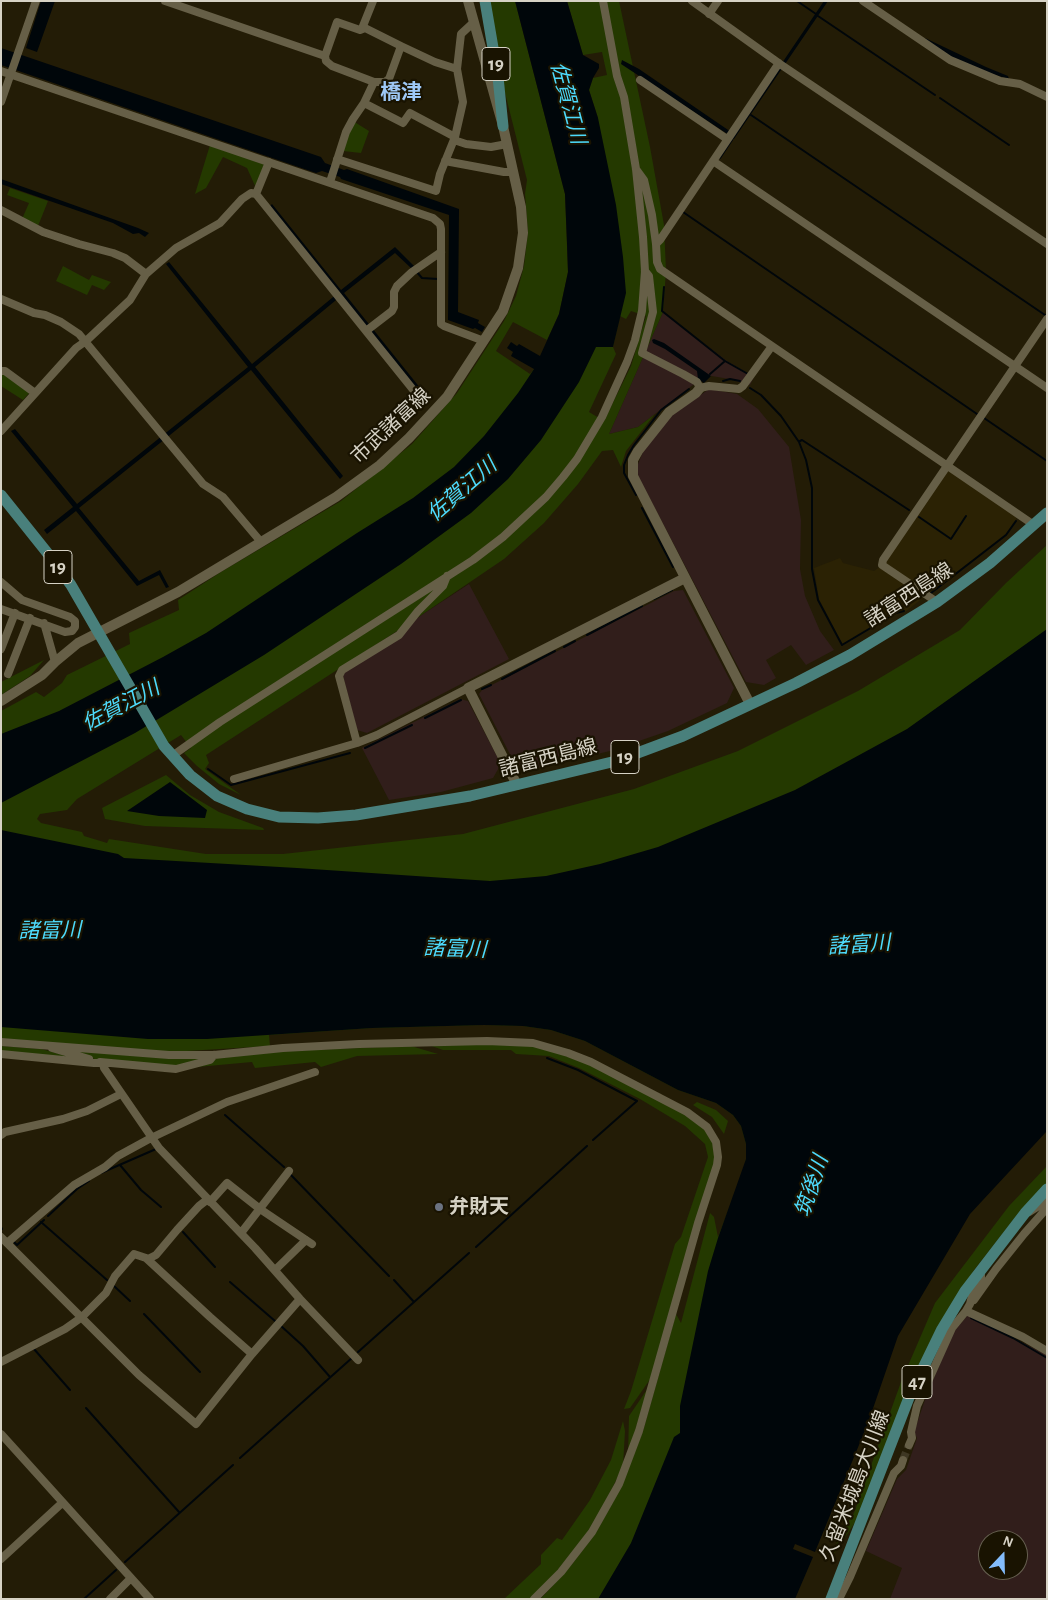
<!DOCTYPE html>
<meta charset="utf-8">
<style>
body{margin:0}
#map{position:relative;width:1048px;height:1600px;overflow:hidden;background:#231c06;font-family:"Alegreya Sans",sans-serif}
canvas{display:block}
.frame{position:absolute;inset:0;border:2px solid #d6d2c5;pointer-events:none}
.north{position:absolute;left:978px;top:1530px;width:50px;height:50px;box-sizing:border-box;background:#191301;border:1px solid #655f4f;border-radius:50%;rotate:21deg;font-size:14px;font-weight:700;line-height:20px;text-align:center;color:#d6d2c5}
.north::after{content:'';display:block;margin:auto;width:18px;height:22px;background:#83bcfb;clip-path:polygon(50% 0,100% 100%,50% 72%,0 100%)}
</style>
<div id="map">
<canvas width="1048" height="1600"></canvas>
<div class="frame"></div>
<div class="north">N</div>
</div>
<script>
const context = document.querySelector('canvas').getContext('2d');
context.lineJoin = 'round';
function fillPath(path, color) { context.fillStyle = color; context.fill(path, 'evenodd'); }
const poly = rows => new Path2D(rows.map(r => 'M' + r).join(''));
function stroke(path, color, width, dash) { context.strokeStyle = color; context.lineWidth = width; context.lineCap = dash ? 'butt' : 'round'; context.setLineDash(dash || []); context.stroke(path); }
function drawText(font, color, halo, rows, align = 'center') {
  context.font = font + ' "Alegreya Sans","Noto Sans JP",sans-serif'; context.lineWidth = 4.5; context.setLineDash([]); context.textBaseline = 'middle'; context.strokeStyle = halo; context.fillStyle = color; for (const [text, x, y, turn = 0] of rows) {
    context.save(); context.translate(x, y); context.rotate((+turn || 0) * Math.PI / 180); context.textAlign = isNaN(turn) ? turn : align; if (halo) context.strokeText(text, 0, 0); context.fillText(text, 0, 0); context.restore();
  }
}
const built = poly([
 [948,468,1018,516,1006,534,905,612,895,612,842,644,819,599,814,568,840,558,843,563,874,571,881,566]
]);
const industrial = poly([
 [663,312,727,361,754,377,750,385,729,379,706,375,638,427,609,434],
 [709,389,737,394,758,409,789,447,801,520,800,569,805,596,820,631,834,650,806,665,791,645,766,660,776,678,764,685,746,682,638,476,638,464,643,452,671,416],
 [469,584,509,659,367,733,357,730,343,676,345,671,414,620],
 [683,590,734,688,727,703,668,731,610,751,533,769,515,764,479,694,482,690,674,591],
 [460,699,468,701,501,764,493,778,441,792,389,800,362,748],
 [968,1315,1047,1355,1047,1599,890,1599,902,1568,866,1551,897,1479,906,1470,917,1438,914,1432,927,1394,954,1331],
 [988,1540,1018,1540,1018,1570,988,1570]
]);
const green = poly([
 [490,1,515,1,565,194,568,272,559,314,547,340,513,322,496,351,530,374,534,369,537,380,446,488,207,639,1,752,1,711,36,692,44,697,62,683,67,675,130,644,129,633,179,610,178,600,221,572,341,501,412,444,457,393,504,321,516,296,524,266,528,232,525,194,527,180,502,81],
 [567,1,619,1,650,147,664,225,666,271,663,312,609,434,638,427,655,414,626,451,621,467,613,450,602,451,578,484,544,523,504,559,414,620,206,755,209,763,205,769,241,795,219,784,197,766,184,753,191,748,181,735,77,799,67,810,40,814,37,819,41,823,82,832,84,836,107,843,109,839,206,854,283,854,463,834,634,789,738,751,858,691,960,630,1006,583,1047,545,1047,649,880,766,633,861,490,888,133,863,1,836,1,798,131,728,573,378,598,118,589,90,593,78,607,75,602,52,583,55],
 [631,311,646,316,631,366,604,421,589,412,616,354,613,347,620,316,626,319],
 [353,121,369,131,361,153,343,151],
 [210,145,264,164,256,188,247,168,223,157,206,188,195,194],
 [10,188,48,201,38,226,22,219,29,203,7,195],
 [63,266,89,280,92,275,111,282,104,290,92,285,87,295,56,281],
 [1,373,5,374,30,392,23,400,1,386],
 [44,660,30,676,1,695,1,682],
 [166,775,190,795,219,812,263,828,264,830,145,826,105,819,102,808],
 [1,1018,549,1021,713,1096,743,1118,753,1167,683,1427,607,1599,540,1599,547,1592,573,1563,597,1531,621,1487,643,1431,676,1314,681,1323,710,1213,714,1217,718,1237,744,1169,746,1159,746,1144,741,1126,733,1115,716,1103,678,1090,585,1041,551,1030,523,1026,484,1025,372,1028,269,1035,270,1046,170,1052,1,1039],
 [423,1043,519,1043,552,1049,589,1063,688,1114,712,1136,715,1163,651,1378,630,1408,624,1409,631,1391,675,1244,681,1237,708,1157,705,1144,685,1126,640,1099,579,1068,549,1056,516,1054,511,1050,443,1050],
 [1,1046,41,1049,83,1060,1,1053],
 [411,1046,438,1054,357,1056,321,1067,315,1062,255,1068,252,1062,186,1068,218,1058,285,1051],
 [56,1048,174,1059,208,1057,173,1067,95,1059],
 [697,1102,716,1110,728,1121,724,1134,712,1117,693,1105],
 [1047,1166,1047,1183,1020,1211,974,1270,858,1518,834,1554,838,1538,854,1513,901,1382,935,1303,1009,1206],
 [648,1388,628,1455,629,1416],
 [623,1421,625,1431,623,1466,603,1507,582,1541,551,1578,530,1599,504,1599,541,1564,541,1555,557,1538,562,1540,590,1500,611,1460]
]);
const water = poly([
 [41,1,55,1,37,52,26,48],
 [515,1,567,1,583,55,599,64,599,68,593,78,589,90,598,118,616,205,623,257,626,293,613,347,596,347,579,382,541,440,508,479,471,513,401,564,264,655,135,733,1,803,1,734,59,711,163,657,206,633,357,533,413,498,454,467,484,436,518,393,534,369,511,356,513,352,507,348,511,342,517,346,519,344,540,356,559,314,568,272,567,243,565,194],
 [824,1,828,1,734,139,732,140,732,137,621,64,622,60,639,69,734,134],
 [925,38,986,67,1008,76,1009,79,982,71,951,57,925,40],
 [1,48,321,157,325,163,344,170,347,169,459,209,458,312,479,320,478,323,485,327,482,332,475,328,473,329,448,320,449,215,341,179,340,177,322,171,316,173,1,65],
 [1,179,138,228,149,233,145,237,139,233,133,234,113,223,1,184],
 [272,204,341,290,395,247,414,266,412,269,395,253,344,293,429,399,426,401,341,296,255,367,343,476,340,479,251,370,79,508,139,581,160,570,169,587,166,588,159,575,137,586,76,511,47,534,44,530,73,507,11,431,15,429,77,504,248,367,166,264,169,262,252,364,338,293,269,207],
 [654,339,664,343,711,376,704,383,698,379,697,371,665,349,653,343,652,340],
 [1047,629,1047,1131,970,1214,898,1336,868,1423,815,1552,795,1544,793,1549,813,1557,795,1599,598,1599,631,1543,674,1437,680,1433,680,1406,708,1271,718,1238,746,1159,746,1144,741,1126,733,1115,716,1103,678,1090,585,1041,551,1030,523,1026,484,1025,372,1028,207,1039,148,1039,1,1027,1,830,118,854,124,858,297,868,490,881,546,876,600,864,658,847,795,790,907,729],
 [170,782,207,810,205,818,159,816,127,811]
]);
const stream = poly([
 [797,1,816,14],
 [818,16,935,95],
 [940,98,1009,145],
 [751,115,1045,315],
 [720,158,732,140],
 [683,212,977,414],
 [416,271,422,278,438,279],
 [664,287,662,311,725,361],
 [710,374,725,361,748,374],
 [723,381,730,379,740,381],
 [750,388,761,395,781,416,799,442,806,460,812,488,812,569,818,600,842,645,896,613,904,611],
 [984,418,1047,461],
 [800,441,802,440,909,510],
 [636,495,624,473,624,465,628,455,634,445,661,410,689,389],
 [642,508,673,567],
 [919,517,951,539,966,516],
 [931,593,1006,535,1016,521],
 [654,599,672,590],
 [587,635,642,606],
 [564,647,575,641],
 [502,679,555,651],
 [482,689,491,685],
 [425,718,461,700],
 [365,748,412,725],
 [208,769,231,785,350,753],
 [547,1058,578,1070,637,1101,593,1140],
 [225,1115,284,1167],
 [120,1165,141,1190,161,1207],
 [101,1173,156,1149],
 [290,1174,389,1276],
 [48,1216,77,1189,89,1181],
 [41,1222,107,1280],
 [1,1227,2,1229],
 [183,1232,215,1267],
 [14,1242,17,1245,44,1220],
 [476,1247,587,1146],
 [394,1280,414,1302],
 [230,1282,275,1321],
 [114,1286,130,1301],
 [144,1314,200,1372],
 [971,1318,1013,1338,1047,1358],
 [281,1326,303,1346,330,1377],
 [34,1349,70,1390],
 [358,1352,469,1253],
 [86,1408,179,1512],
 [240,1458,353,1357],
 [125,1562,233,1465],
 [84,1599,116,1570]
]);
const streetTunnel = poly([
 [903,1460,909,1445]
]);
const street = poly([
 [165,1,325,56],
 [692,1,780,64,1047,244],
 [863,1,950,60,1000,81,1020,84,1047,97],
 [709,14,718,1],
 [365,28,363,26,373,1],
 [401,46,365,28,360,30,337,22,325,56,326,61,332,66,374,82,385,82,389,79,401,46,435,62,457,69,461,34,474,22],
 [779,63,660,240,656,244,657,262,660,269,772,346,1034,525],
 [1,71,433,218,440,224,441,229,441,324,444,326,484,341],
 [640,80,727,139],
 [1,102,36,1],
 [364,103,403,123,410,113,455,137],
 [454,140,466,144,491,147,507,144],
 [337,159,436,191,440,174,455,137,463,102,457,69],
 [445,161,504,172,513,172],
 [713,161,1047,388],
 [636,169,644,180,652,215,656,244],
 [330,182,346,132,353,119,364,103,374,82],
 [256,194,419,397],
 [256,194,269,162],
 [1,210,43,232,79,244,113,253,125,258,146,274],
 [645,271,649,276,653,312,642,353,683,374,697,382,700,388,709,386,739,389,743,386,772,346],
 [1,299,34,313,45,315,61,322,79,334,203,484,223,497,261,542],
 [366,331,392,311,394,307,394,292,397,286,412,272,441,252],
 [1,371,5,371,35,393],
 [1,431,76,348,86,341,130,300,146,274,176,248,220,223,242,199,251,193,256,194],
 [1,582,22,600,70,617,75,621,75,627,72,631,65,632,1,609],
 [937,602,882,565,883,560,1047,319],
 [44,623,55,662],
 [1,649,15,613],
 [8,674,30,618],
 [357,743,339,676,342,670,399,635,418,611,443,586,447,576],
 [172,756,220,722,473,560,503,537,546,497,563,477,577,459,602,417,627,362,635,340,642,311,645,271,643,237,636,169,624,97,617,76,603,1],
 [234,779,357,743,377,735,468,688],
 [1,1042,169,1055,214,1055,283,1048,359,1044,487,1041,533,1043,568,1053,591,1062,687,1112,707,1127,716,1142,718,1157,717,1165,698,1223,639,1431,619,1484,592,1532,561,1572,534,1599],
 [52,1048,89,1059],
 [1,1054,94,1063,103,1063,104,1068,159,1148,255,1248,300,1299,358,1360],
 [100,1062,176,1069,210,1060,214,1055],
 [1,1135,5,1132,63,1119,87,1111,121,1094],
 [210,1202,227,1183,260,1209,312,1244],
 [1029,1212,1047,1201],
 [241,1233,289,1171],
 [1,1237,139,1375,196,1424,252,1354,300,1299],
 [7,1243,74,1185,105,1167,118,1156,151,1138,227,1102,315,1072],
 [148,1259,156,1255,177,1230,199,1206,208,1199],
 [275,1270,306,1240],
 [981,1275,981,1278,972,1296,970,1304,966,1311,1023,1337,1047,1351],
 [974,1300,996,1269,1024,1234,1047,1208],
 [1,1362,65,1329,82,1317,106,1293,115,1276,134,1254,146,1258,210,1317,252,1354],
 [1,1434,150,1599],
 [909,1445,912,1438,911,1432,917,1406,952,1328,966,1311],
 [1,1559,62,1503],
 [110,1599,131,1578],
 [839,1599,850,1577,894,1473,901,1466,903,1460]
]);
const secondary = poly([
 [700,388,696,393,669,412,638,451,633,460,633,476,750,704],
 [1,701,42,675,55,662,78,643,178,592,336,497,380,465,409,438,447,397,503,311,518,268,523,233,521,207,503,126,468,1],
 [517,785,468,688,685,578]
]);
const primary = poly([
 [485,1,498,77,503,126],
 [1,495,53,560,71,585,164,746,190,775,217,796,247,809,279,817,318,818,356,815,470,796,616,761,683,736,796,683,850,655,937,602,990,563,1047,513],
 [831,1599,910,1395,942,1329,965,1291,1025,1213,1047,1189]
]);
const markers = [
 [439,1207,5,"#6b7280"]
];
const shields = [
 [496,64,28],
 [58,567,28],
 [625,757,28],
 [917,1382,30]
];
const shieldNames = [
 ["19",496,64],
 ["19",58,567],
 ["19",625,757],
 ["47",917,1382]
];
const streetNames = [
 ["市武諸富線",391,426,-43],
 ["諸富西島線",909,595,-33],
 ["諸富西島線",548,758,-14],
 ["久留米城島大川線",855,1486,-69]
];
const poiNames = [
 ["弁財天",449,1207]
];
const neighbourhoodNames = [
 ["橋津",401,93]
];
const waterNames = [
 ["佐賀江川",568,103,75],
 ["佐賀江川",462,490,-41],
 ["佐賀江川",121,706,-28],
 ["諸富川",50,931,-1],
 ["諸富川",859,945,-4],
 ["諸富川",455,949,2],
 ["筑後川",812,1186,-72]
];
fillPath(built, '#2b2204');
fillPath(industrial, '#311e1b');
fillPath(green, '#243900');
fillPath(water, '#00060a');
stroke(stream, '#00060a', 2);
stroke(streetTunnel, '#3e3723', 8, [8, 4]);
stroke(street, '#665f47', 8);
stroke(secondary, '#665f47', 10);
stroke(primary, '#49807c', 11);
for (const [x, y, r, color] of markers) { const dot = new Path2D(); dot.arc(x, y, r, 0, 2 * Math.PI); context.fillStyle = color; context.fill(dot); stroke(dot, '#191301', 2); }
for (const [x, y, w] of shields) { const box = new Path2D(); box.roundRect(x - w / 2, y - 16.5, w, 33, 4); context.fillStyle = '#191301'; context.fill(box); stroke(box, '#d6d2c5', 1); }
drawText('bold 19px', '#d6d2c5', null, shieldNames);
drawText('20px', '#d6d2c5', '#191301', streetNames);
drawText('bold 20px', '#d6d2c5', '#191301', poiNames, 'left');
drawText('bold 21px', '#9ec8f6', '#191301', neighbourhoodNames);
drawText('italic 21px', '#4ddafb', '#191301', waterNames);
</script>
